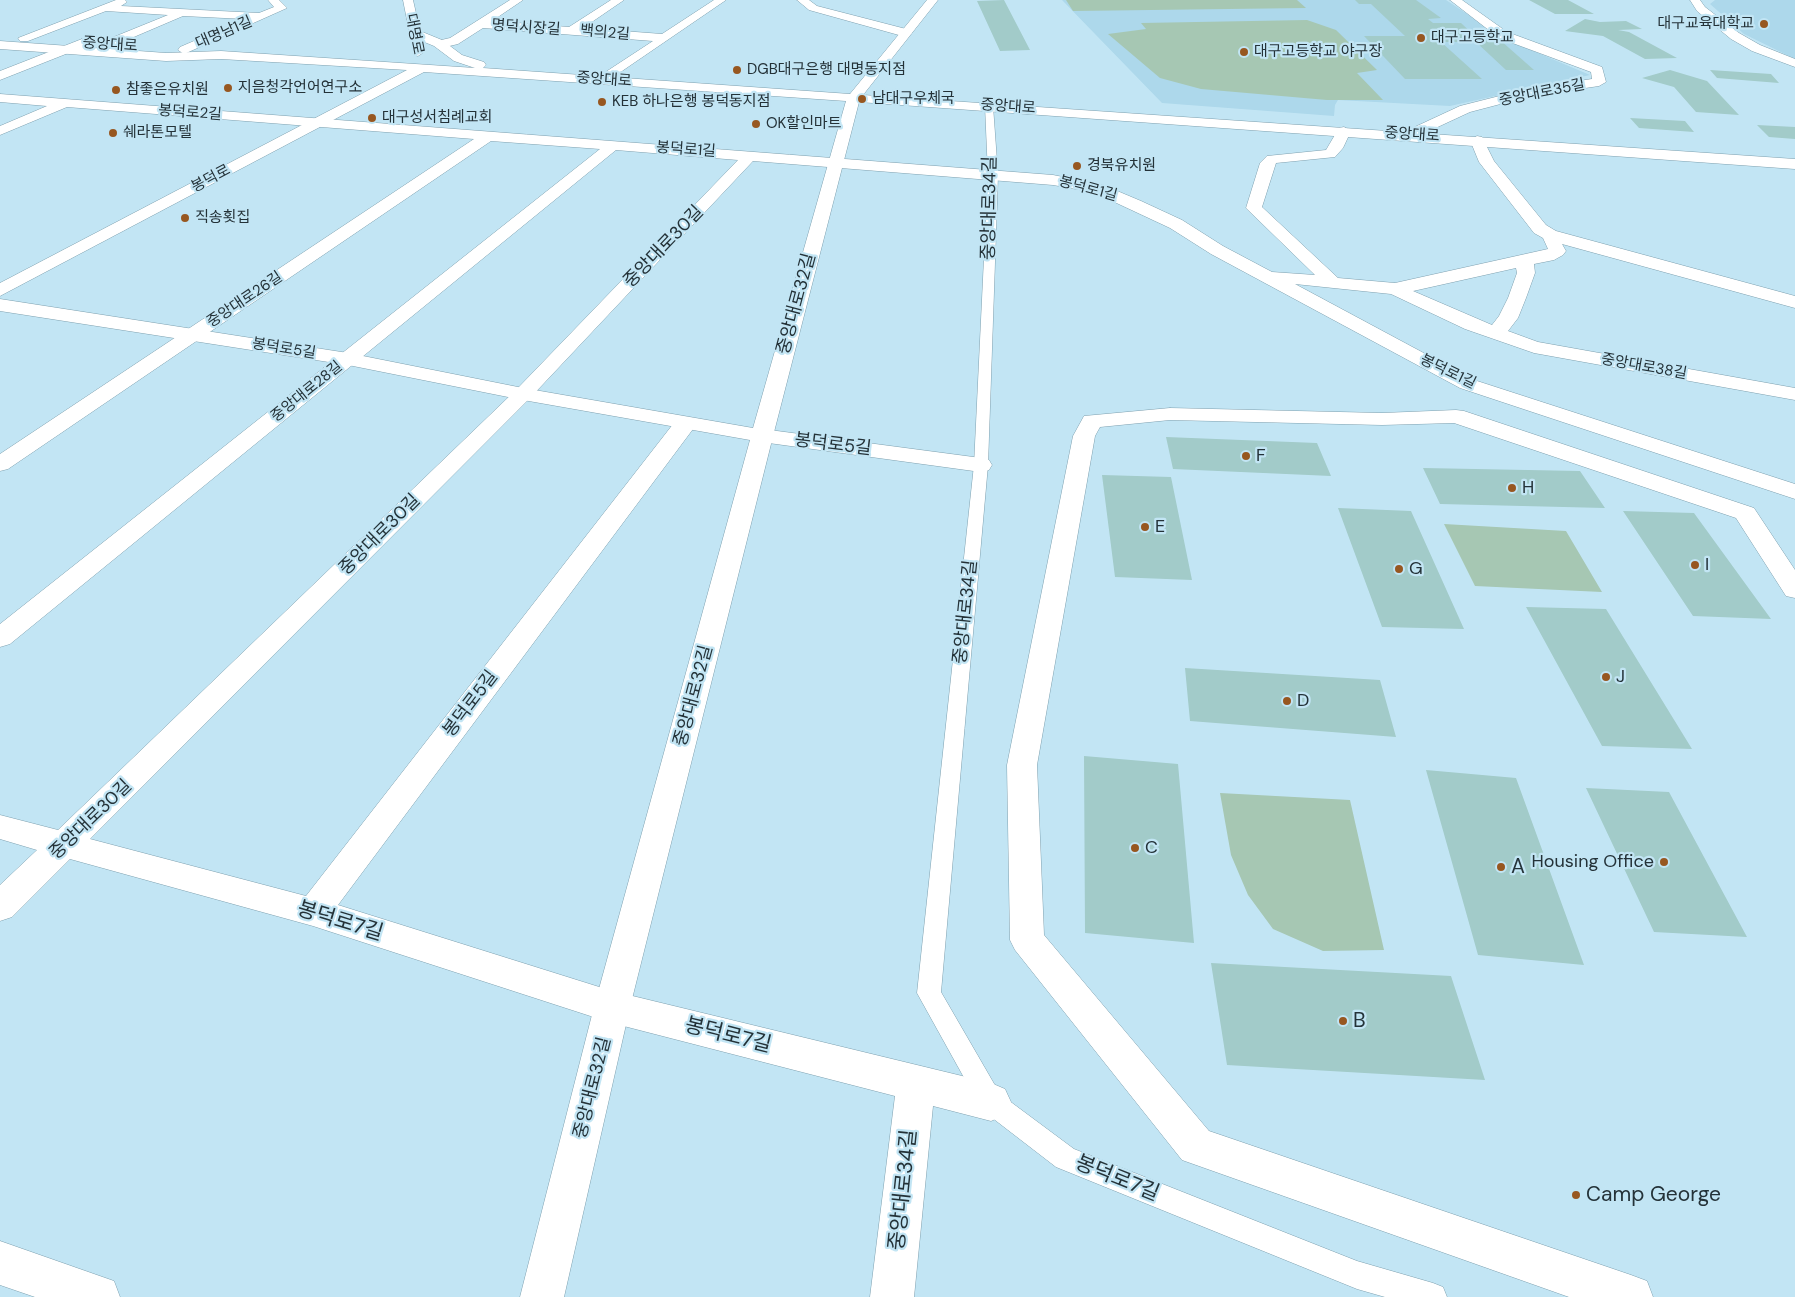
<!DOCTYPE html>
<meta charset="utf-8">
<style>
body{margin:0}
canvas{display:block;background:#c2e5f4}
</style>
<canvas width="1795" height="1297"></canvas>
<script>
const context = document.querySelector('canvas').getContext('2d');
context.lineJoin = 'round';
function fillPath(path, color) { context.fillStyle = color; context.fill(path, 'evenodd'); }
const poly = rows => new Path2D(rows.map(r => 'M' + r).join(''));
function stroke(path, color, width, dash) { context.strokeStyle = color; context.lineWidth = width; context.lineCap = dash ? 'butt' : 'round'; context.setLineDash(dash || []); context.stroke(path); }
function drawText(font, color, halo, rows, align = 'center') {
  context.font = font + ' "DM Sans","Noto Sans KR",sans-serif'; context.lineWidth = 4.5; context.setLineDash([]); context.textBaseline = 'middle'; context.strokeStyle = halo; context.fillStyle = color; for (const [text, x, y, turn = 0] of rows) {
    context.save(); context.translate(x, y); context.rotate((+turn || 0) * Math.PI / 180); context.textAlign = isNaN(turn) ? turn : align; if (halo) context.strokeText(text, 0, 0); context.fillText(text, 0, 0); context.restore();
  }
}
const built = poly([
 [1062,0,1446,0,1505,39,1590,75,1450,106,1338,100,1335,105,1334,116,1162,103],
 [1715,0,1795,0,1795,59,1744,34,1710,4]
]);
const green = poly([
 [1066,0,1297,0,1306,8,1073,11],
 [1307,20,1336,30,1377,70,1357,73,1383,100,1327,100,1201,89,1160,78,1108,34,1146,29,1141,23],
 [1444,524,1566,531,1602,592,1475,586],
 [1220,793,1350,800,1384,950,1323,951,1273,929,1248,895,1231,855]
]);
const building = poly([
 [1004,0,1030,50,1000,51,977,1],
 [1355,0,1416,0,1441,18,1428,19,1433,23,1461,23,1479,40,1500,40,1534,70,1506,70,1476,42,1441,42,1482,79,1405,79,1364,36,1405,36,1371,4,1359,4],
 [1529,0,1568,0,1594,14,1555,14],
 [1585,19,1600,22,1626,21,1642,29,1618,30,1629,32,1677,58,1645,59,1603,36,1565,31],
 [1670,70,1707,81,1739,115,1696,112,1674,87,1642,78],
 [1710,70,1771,74,1779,83,1717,78],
 [1630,118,1685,121,1694,132,1639,128],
 [1757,125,1795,127,1795,139,1769,137],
 [1166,437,1317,443,1331,476,1173,469],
 [1423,468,1580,471,1605,508,1440,504],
 [1102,475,1171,477,1192,580,1115,577],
 [1338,508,1411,511,1464,629,1382,627],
 [1623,511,1694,513,1771,619,1693,616],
 [1526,607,1606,609,1692,749,1602,746],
 [1185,668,1380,680,1396,737,1190,721],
 [1084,756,1178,764,1194,943,1085,933],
 [1426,770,1516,778,1584,965,1478,955],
 [1586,788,1669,792,1747,937,1654,932],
 [1211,963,1451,976,1485,1080,1227,1065]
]);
const lane = poly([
 [989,103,993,106,998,175,988,465,941,992,1000,1094,1074,1149,1357,1261,1433,1283,1443,1287,1447,1297,1385,1297,1357,1289,1056,1167,982,1110,917,993,974,465,988,175,985,106,989,103]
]);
const street = poly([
 [116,0,125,0,127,2,121,6,259,13,274,7,268,0,279,0,287,8,184,54,178,50,180,47,245,19,183,16,108,48,102,44,104,41,168,15,106,11,28,41,20,41,18,38,116,0],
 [510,0,523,0,492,21,569,27,611,0,624,0,583,28,662,34,714,0,726,0,603,84,596,80,598,77,653,41,483,28,458,44,441,48,435,44,437,41,450,38,510,0],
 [797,0,809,0,817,6,910,30,912,33,906,37,809,10,797,0],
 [1450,0,1462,0,1507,32,1602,67,1606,82,1599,86,1531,96,1470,112,1414,138,1404,138,1402,135,1404,132,1460,106,1531,88,1592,79,1591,72,1499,38,1450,0],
 [1690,0,1700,0,1705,7,1739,33,1760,45,1795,59,1795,67,1752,51,1731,39,1697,11,1690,0],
 [82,39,86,40,88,43,86,46,0,80,0,71,82,39],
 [0,94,1053,175,1103,185,1141,201,1182,220,1223,246,1272,272,1315,275,1246,208,1260,163,1267,156,1326,150,1339,128,1344,127,1351,131,1343,148,1335,157,1276,163,1262,207,1338,278,1395,283,1548,249,1543,238,1534,233,1479,162,1470,140,1477,136,1482,137,1494,161,1546,225,1556,231,1795,296,1795,308,1562,244,1566,251,1563,255,1554,260,1534,264,1535,273,1526,298,1518,318,1508,331,1538,342,1795,388,1795,400,1534,353,1465,329,1391,294,1295,284,1474,380,1795,484,1795,499,1460,388,1211,254,1170,228,1093,192,1053,185,753,161,530,398,90,839,306,896,677,419,685,417,693,419,696,424,693,429,338,905,612,991,991,1083,1005,1089,1011,1102,1005,1115,991,1121,933,1106,914,1297,870,1297,895,1096,612,1023,313,926,70,859,12,917,0,921,0,885,37,850,0,839,0,815,58,830,516,390,738,160,616,150,10,644,0,647,0,624,600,149,491,141,8,469,0,471,0,454,474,139,67,107,0,135,0,126,47,106,0,102,0,94],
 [1516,268,1517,273,1508,298,1499,316,1492,325,1413,291,1516,268],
 [1170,408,1382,413,1456,410,1464,411,1754,508,1795,570,1795,598,1786,596,1736,518,1454,423,1382,425,1170,420,1100,427,1095,436,1037,765,1044,935,1209,1131,1631,1275,1647,1281,1653,1297,1569,1297,1182,1160,1015,950,1010,940,1007,765,1073,436,1084,416,1170,408],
 [762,429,981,458,989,460,992,465,989,470,981,472,754,441,751,436,754,431,762,429],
 [0,1241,114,1281,120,1297,35,1297,0,1285,0,1241]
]);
const secondary = poly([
 [403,0,413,0,420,31,442,40,462,55,484,62,486,65,483,68,850,94,927,0,938,0,863,95,1795,159,1795,169,859,102,773,436,630,1007,564,1297,520,1297,594,1007,750,440,523,400,348,365,0,311,0,299,348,353,523,388,753,428,846,101,424,72,0,296,0,283,407,70,221,59,166,61,0,49,0,41,166,53,221,51,475,68,454,61,434,46,422,41,424,52,418,56,414,55,403,0]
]);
const markers = [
 [1764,24,5,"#975720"],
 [1421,38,5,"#975720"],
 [1244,52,5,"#975720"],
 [737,70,5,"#975720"],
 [228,88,5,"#975720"],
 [116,90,5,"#975720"],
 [862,99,5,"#975720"],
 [602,102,5,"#975720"],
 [372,118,5,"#975720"],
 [756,124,5,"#975720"],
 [113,133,5,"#975720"],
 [1077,166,5,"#975720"],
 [185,218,5,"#975720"],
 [1246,456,5,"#975720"],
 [1512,488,5,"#975720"],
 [1145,527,5,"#975720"],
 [1695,565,5,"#975720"],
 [1399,569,5,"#975720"],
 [1606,677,5,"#975720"],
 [1287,701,5,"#975720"],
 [1135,848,5,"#975720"],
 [1664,862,5,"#975720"],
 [1501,867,5,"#975720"],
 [1343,1021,5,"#975720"],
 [1576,1195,5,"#975720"]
];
const farPoinames = [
 ["대구교육대학교",1754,24,"right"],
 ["대구고등학교",1431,38],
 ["대구고등학교 야구장",1254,52],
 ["DGB대구은행 대명동지점",747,70],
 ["지음청각언어연구소",238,88],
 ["참좋은유치원",126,90],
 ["남대구우체국",872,99],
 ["KEB 하나은행 봉덕동지점",612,102],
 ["대구성서침례교회",382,118],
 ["OK할인마트",766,124],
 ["쉐라톤모텔",123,133],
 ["경북유치원",1087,166],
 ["직송횟집",195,218]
];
const farStreetnames = [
 ["명덕시장길",526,28,4],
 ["대명남1길",224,33,-23],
 ["백의2길",605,33,5],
 ["대명로",414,34,79],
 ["중앙대로",110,45,4],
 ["중앙대로",604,80,4],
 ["중앙대로35길",1542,93,-11],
 ["중앙대로",1008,107,4],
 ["봉덕로2길",190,113,4],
 ["중앙대로",1412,135,4],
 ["봉덕로1길",686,150,4],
 ["봉덕로",211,179,-28],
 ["봉덕로1길",1088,189,15],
 ["중앙대로26길",245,300,-34],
 ["봉덕로5길",284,349,9],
 ["중앙대로38길",1644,367,10],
 ["봉덕로1길",1448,372,26],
 ["중앙대로28길",307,392,-39]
];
const streetNames = [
 ["중앙대로34길",990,208,-89],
 ["중앙대로30길",664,247,-46],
 ["중앙대로32길",797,304,-75],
 ["봉덕로5길",833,445,7],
 ["중앙대로30길",380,535,-45],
 ["중앙대로34길",966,612,-84],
 ["중앙대로32길",694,696,-75],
 ["봉덕로5길",471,704,-53],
 ["중앙대로30길",91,820,-44],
 ["중앙대로32길",593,1088,-76]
];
const poiNames = [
 ["F",1256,456],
 ["H",1522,488],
 ["E",1155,527],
 ["I",1705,565],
 ["G",1409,569],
 ["J",1616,677],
 ["D",1297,701],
 ["C",1145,848],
 ["Housing Office",1654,862,"right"]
];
const nearPoinames = [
 ["A",1511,867],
 ["B",1353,1021],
 ["Camp George",1586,1195]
];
const nearStreetnames = [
 ["봉덕로7길",340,922,17],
 ["봉덕로7길",728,1036,14],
 ["봉덕로7길",1117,1179,22],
 ["중앙대로34길",904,1190,-84]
];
fillPath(built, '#add8eb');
fillPath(green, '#a6c7b3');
fillPath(building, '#a2cbc9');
stroke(lane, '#7ea0af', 1);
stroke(street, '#7ea0af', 1);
stroke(secondary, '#7ea0af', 1);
fillPath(lane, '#fff');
fillPath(street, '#fff');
fillPath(secondary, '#fff');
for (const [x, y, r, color] of markers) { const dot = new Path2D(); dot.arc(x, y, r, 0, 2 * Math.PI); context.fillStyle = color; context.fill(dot); stroke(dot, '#c2e5f4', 2); }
drawText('15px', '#243238', '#c2e5f4', farPoinames, 'left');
drawText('15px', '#243238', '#c2e5f4', farStreetnames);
drawText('18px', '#243238', '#c2e5f4', streetNames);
drawText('18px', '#243238', '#c2e5f4', poiNames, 'left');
drawText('21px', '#243238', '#c2e5f4', nearPoinames, 'left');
drawText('21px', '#243238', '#c2e5f4', nearStreetnames);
</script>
